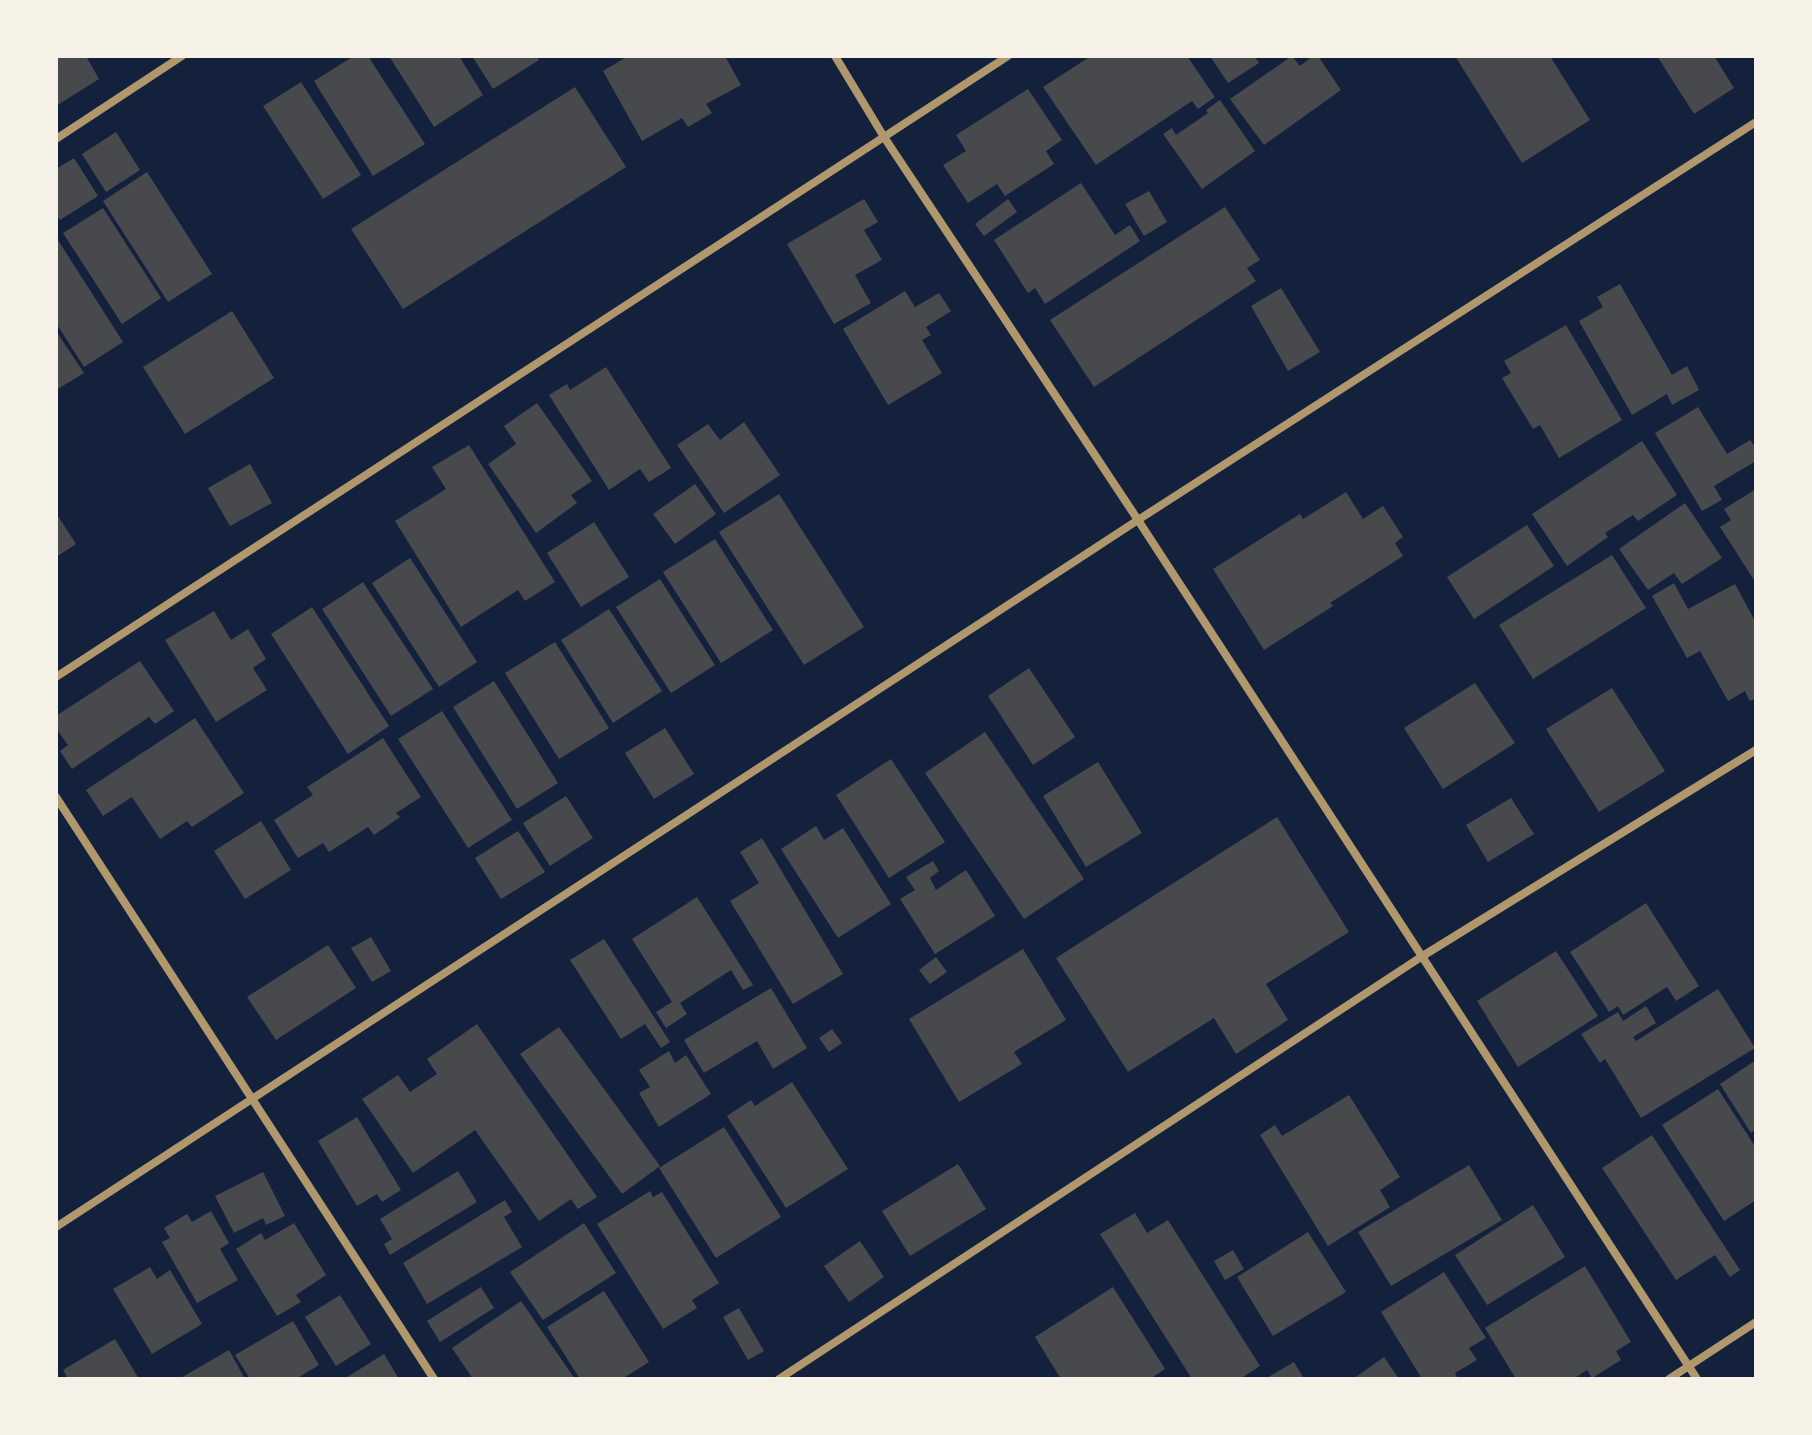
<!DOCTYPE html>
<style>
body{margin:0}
#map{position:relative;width:1812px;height:1435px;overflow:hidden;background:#14213d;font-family:Mulish,sans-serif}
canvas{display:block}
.frame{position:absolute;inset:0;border:58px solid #f6f1e7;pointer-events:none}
</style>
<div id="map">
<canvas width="1812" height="1435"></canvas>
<div class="frame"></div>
</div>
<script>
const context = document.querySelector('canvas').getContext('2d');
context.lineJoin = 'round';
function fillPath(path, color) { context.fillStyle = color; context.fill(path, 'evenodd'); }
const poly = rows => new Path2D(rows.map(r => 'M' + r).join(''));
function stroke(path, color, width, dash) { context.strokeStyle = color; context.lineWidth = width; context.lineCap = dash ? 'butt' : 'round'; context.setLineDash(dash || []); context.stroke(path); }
const building = poly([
 [56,56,86,56,99,79,56,106],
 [354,56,368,56,425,144,373,176,314,81],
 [389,56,459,56,483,95,434,127],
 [472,56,537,56,539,60,493,89],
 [628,56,725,56,741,85,706,104,712,113,688,127,682,118,642,141,603,71],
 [1091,56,1187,56,1215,97,1198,109,1192,101,1096,165,1043,87],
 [1210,56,1254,56,1259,63,1228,83],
 [1292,56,1300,66,1313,56,1318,56,1341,90,1264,145,1230,99],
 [1455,56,1550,56,1590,120,1522,163],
 [1657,56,1714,56,1734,88,1694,114],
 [301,82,361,175,323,199,263,106],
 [575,87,626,167,403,309,351,229],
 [1028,89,1062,140,1046,151,1054,164,1005,196,997,184,968,203,943,165,966,151,956,135],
 [1220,100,1255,151,1202,189,1163,134,1172,128,1176,135,1208,113,1206,110],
 [116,132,140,170,106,192,82,154],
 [74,158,98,196,60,220,56,214,56,169],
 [147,172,212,274,168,302,103,201],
 [1081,183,1115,235,1130,225,1140,241,1045,304,1035,288,1028,293,994,240],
 [1149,191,1167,222,1144,236,1125,204],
 [864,199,878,222,864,230,882,260,855,275,871,303,834,324,787,244],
 [1008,199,1017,212,984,236,975,224],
 [1225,207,1260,260,1247,268,1256,281,1094,387,1050,320],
 [103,208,161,298,122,324,63,233],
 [56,237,123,342,84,367,56,323],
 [1620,284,1672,375,1687,366,1699,390,1672,405,1667,394,1632,415,1579,321,1603,307,1597,297],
 [1281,288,1320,352,1288,371,1251,306],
 [905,291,915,307,939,293,951,311,926,327,931,335,922,340,942,373,888,405,843,329],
 [232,311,274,378,185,434,143,367],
 [1566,325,1622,420,1559,458,1540,425,1533,429,1502,378,1511,373,1504,361],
 [56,331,84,373,56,390],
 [606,367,671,468,649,482,640,469,609,490,549,395,567,384,570,390],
 [537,403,592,481,571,495,577,503,536,533,488,464,516,444,504,426],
 [1698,407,1727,454,1750,440,1756,448,1756,461,1714,486,1722,500,1702,511,1655,433],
 [744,422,780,475,724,513,677,445,708,424,720,440],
 [1642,441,1677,495,1638,521,1633,515,1605,533,1608,537,1567,566,1532,514],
 [469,445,555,582,525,601,518,590,461,627,395,521,446,489,432,467],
 [250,464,272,503,230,526,208,488],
 [695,484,716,514,675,544,653,514],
 [1756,489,1756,583,1720,527,1731,520,1724,509],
 [1346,492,1363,519,1383,506,1403,537,1395,543,1403,556,1330,603,1333,606,1264,650,1213,569,1300,514,1303,519],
 [779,494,864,627,804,665,719,532],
 [1685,503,1722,558,1682,584,1674,573,1648,590,1619,549],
 [56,513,76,544,56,557],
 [594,522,629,577,581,607,547,553],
 [1527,525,1554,566,1474,619,1447,577],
 [715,539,773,630,721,663,663,572],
 [1612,555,1646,608,1533,679,1499,625],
 [410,558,477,662,439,687,372,583],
 [660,579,715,665,671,693,616,607],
 [363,582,433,689,391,716,322,609],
 [1674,583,1688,609,1735,584,1756,623,1756,698,1750,701,1745,691,1728,701,1700,651,1687,658,1652,596],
 [312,607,389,726,348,754,271,634],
 [609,609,662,691,613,723,561,640],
 [214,611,231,640,248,629,266,659,253,668,267,690,216,722,165,640],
 [555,642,609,728,559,759,505,673],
 [140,661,174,711,155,724,149,717,72,769,60,751,68,745,56,728,56,716],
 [1029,668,1075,737,1033,765,988,696],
 [494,681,558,783,517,809,453,707],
 [1475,683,1515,743,1443,789,1404,728],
 [1612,688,1665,771,1599,812,1546,729],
 [442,711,512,820,468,848,398,739],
 [195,718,244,793,192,827,187,821,160,839,132,797,103,816,86,790],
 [665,728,694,774,654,799,625,753],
 [985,732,1084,879,1024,919,925,773],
 [383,738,421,797,396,813,400,817,374,835,368,827,329,852,323,843,298,858,274,820,313,795,307,787],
 [891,759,945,842,889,878,836,795],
 [1098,762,1142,833,1086,867,1043,796],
 [566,796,593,838,550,866,523,823],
 [1511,798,1534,834,1488,862,1466,825],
 [1277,817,1349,932,1266,984,1288,1020,1236,1054,1214,1018,1128,1072,1056,958],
 [261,821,291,870,245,899,214,851],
 [816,826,824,840,843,828,891,904,838,938,781,849],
 [518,831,545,872,501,899,475,858],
 [762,838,843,974,793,1004,730,901,759,883,740,852],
 [933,861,939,871,930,878,936,890,966,870,995,916,935,954,900,899,915,890,906,877],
 [697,897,753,985,743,990,731,970,680,1003,687,1014,666,1028,656,1012,672,1002,632,939],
 [1646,903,1699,986,1676,1001,1667,987,1623,1015,1618,1006,1609,1012,1570,952],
 [371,937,391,971,372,982,351,948],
 [604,939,670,1042,661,1048,645,1024,621,1039,570,960],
 [328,945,356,988,276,1040,247,997],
 [1023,949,1066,1020,1014,1052,1022,1064,959,1102,909,1019],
 [1556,951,1598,1016,1518,1067,1477,1001],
 [936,957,947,972,930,984,919,970],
 [771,988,807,1048,773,1069,757,1041,704,1073,684,1040],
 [1718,989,1755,1048,1641,1118,1605,1059,1600,1063,1581,1034,1618,1012,1623,1021,1646,1006,1656,1023,1633,1037,1636,1041],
 [477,1024,597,1197,578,1209,571,1199,539,1221,475,1130,413,1173,362,1099,398,1075,410,1092,437,1074,427,1059],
 [559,1027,660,1166,622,1194,520,1054],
 [832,1029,842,1043,829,1052,819,1038],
 [669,1051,675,1063,686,1055,711,1094,659,1127,639,1093,650,1087,639,1070],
 [1756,1060,1756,1129,1751,1133,1720,1084],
 [792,1082,848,1169,786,1208,727,1116,751,1100,755,1106],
 [1718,1089,1756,1148,1756,1200,1724,1221,1662,1125],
 [1349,1095,1400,1177,1380,1190,1390,1207,1328,1246,1260,1135,1275,1125,1282,1136],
 [357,1117,401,1190,382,1202,377,1194,357,1206,318,1141],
 [724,1127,781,1217,716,1258,659,1168],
 [1652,1135,1740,1270,1730,1277,1715,1255,1676,1280,1602,1168],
 [958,1164,986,1209,910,1256,882,1211],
 [1469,1165,1502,1220,1391,1286,1358,1232],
 [458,1171,477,1202,390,1255,384,1244,392,1239,380,1219],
 [263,1172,285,1216,266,1225,263,1218,234,1233,215,1196],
 [650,1191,653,1197,662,1192,719,1283,692,1300,697,1308,663,1329,597,1224],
 [505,1200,512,1212,504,1217,522,1247,427,1304,403,1263],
 [1533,1205,1565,1257,1487,1305,1455,1255],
 [211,1211,229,1243,220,1249,238,1280,197,1303,162,1242,170,1238,164,1228,187,1214,192,1222],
 [1135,1213,1147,1233,1168,1220,1260,1366,1240,1379,1192,1379,1100,1234],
 [294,1223,326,1275,296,1295,301,1302,277,1316,236,1249,261,1233,265,1240],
 [584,1223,616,1273,543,1320,510,1272],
 [1308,1232,1346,1292,1273,1336,1237,1277],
 [860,1241,884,1277,849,1302,824,1266],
 [1233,1250,1244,1269,1225,1280,1214,1261],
 [1585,1266,1631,1342,1616,1351,1621,1360,1592,1378,1587,1370,1573,1379,1516,1379,1485,1328],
 [150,1267,157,1279,170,1270,202,1324,152,1354,113,1289],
 [1444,1272,1486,1338,1469,1348,1477,1360,1455,1373,1458,1379,1422,1379,1381,1312],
 [481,1287,494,1308,440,1342,427,1321],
 [1113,1287,1165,1369,1150,1379,1061,1379,1035,1337],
 [604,1291,649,1362,622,1379,580,1379,547,1327],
 [340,1295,371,1344,336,1366,305,1317],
 [521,1301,575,1379,473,1379,452,1348],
 [739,1308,764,1351,748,1360,723,1317],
 [293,1321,319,1365,296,1379,250,1379,235,1355],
 [115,1339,139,1379,68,1379,63,1370],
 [229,1350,245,1379,179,1379],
 [384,1354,399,1379,344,1379],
 [1384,1357,1399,1379,1353,1379],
 [1294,1362,1304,1379,1265,1379]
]);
const minor = poly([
 [835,56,884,137,1138,520,1697,1379],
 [56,139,182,56],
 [56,677,1008,56],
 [56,797,434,1379],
 [56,1227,1138,520,1756,122],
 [779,1379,1421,957,1756,750],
 [1669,1379,1756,1322]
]);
fillPath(building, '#48494c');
stroke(minor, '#b1986c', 8);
</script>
